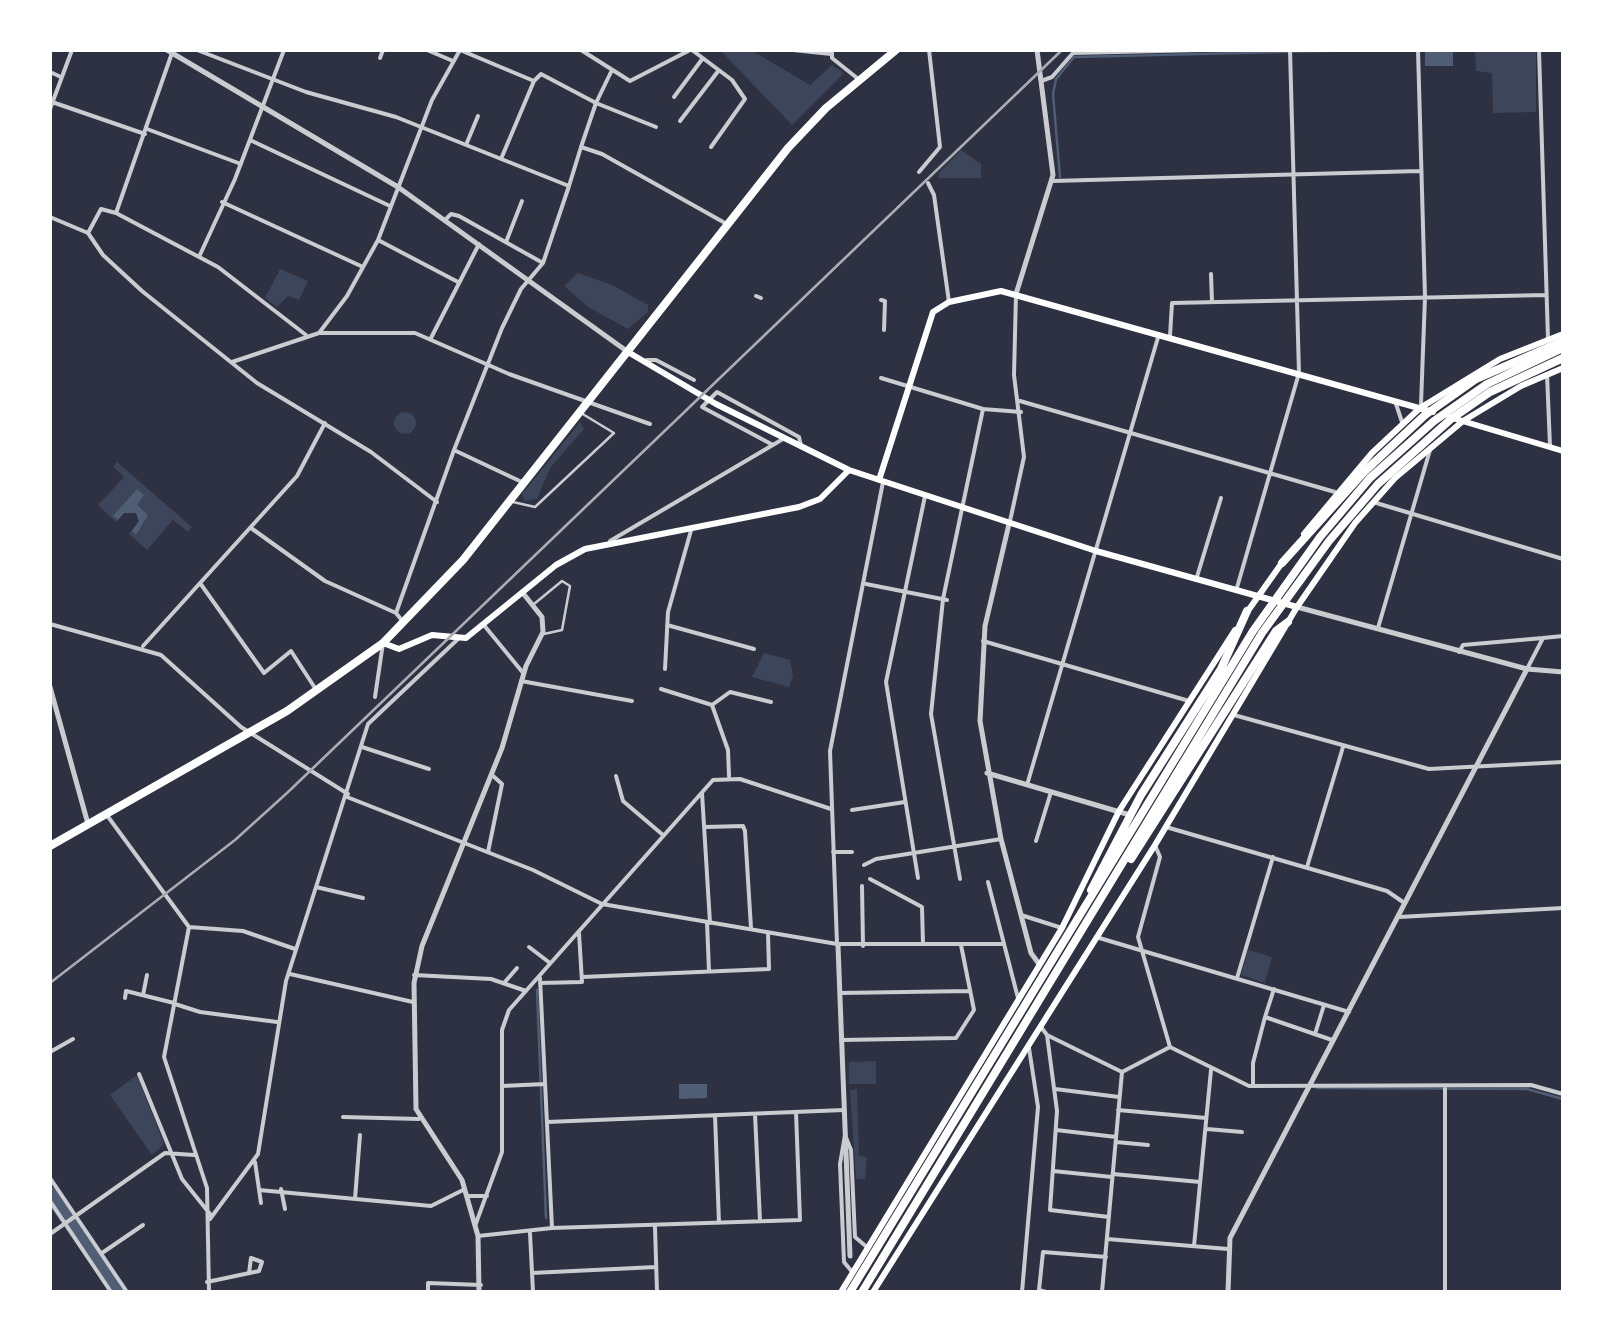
<!DOCTYPE html>
<style>
body{margin:0}
#map{position:relative;width:1613px;height:1342px;overflow:hidden;background:#2d3142;font-family:"Roboto Condensed",sans-serif}
canvas{display:block}
.frame{position:absolute;inset:0;border:52px solid #fff;pointer-events:none}
</style>
<div id="map">
<canvas width="1613" height="1342"></canvas>
<div class="frame"></div>
</div>
<script>
const context = document.querySelector('canvas').getContext('2d');
context.lineJoin = 'round';
function fillPath(path, color) { context.fillStyle = color; context.fill(path, 'evenodd'); }
const poly = rows => new Path2D(rows.map(r => 'M' + r).join(''));
function stroke(path, color, width, dash) { context.strokeStyle = color; context.lineWidth = width; context.lineCap = dash ? 'butt' : 'round'; context.setLineDash(dash || []); context.stroke(path); }
const green = poly([
 [720,50,751,50,810,85,832,65,844,73,792,125],
 [1475,50,1536,50,1536,112,1493,113,1492,73,1476,71],
 [961,150,981,164,981,178,939,178,939,173],
 [280,269,308,281,299,300,288,296,277,307,265,298],
 [578,273,612,285,648,305,648,312,628,329,588,307,564,286],
 '394 423a11 11 0 1 1 22 0a11 11 0 1 1-22 0Z',
 [580,422,584,429,550,468,537,499,524,501,522,494],
 [117,462,192,527,188,532,173,520,147,550,129,534,139,521,136,513,124,513,116,522,98,505,124,477,113,467],
 [764,653,790,660,793,676,789,687,752,677],
 [1248,950,1272,957,1265,983,1241,975],
 [876,1061,876,1084,849,1084,849,1062],
 [137,1075,164,1144,152,1155,110,1095],
 [857,1089,859,1156,867,1157,865,1179,856,1179,850,1090]
]);
const water = poly([
 [1425,51,1453,51,1453,66,1425,66],
 [137,489,144,495,137,505,148,515,136,535,132,531,139,521,136,513,124,513,118,520,113,516],
 [679,1084,707,1084,707,1098,679,1099]
]);
const stream = poly([
 [1060,177,1053,94,1056,79,1074,57,1364,50],
 [537,990,546,1218],
 [1317,1088,1527,1089,1563,1099]
]);
const river = poly([
 [50,1194,66,1217],
 [71,1224,118,1292]
]);
const service = poly([
 [513,502,535,507,614,433,581,413],
 [534,604,562,581,570,586,562,630,544,634]
]);
const minor = poly([
 [197,50,306,92,396,117,569,186,581,147,602,154,725,223],
 [427,50,453,61],
 [581,50,630,81,690,50],
 [692,50,732,80,745,99,711,147],
 [793,50,831,54],
 [832,50,832,58,857,78],
 [1418,50,1425,297,1421,404],
 [1539,50,1548,339],
 [380,58,383,50],
 [50,72,61,77],
 [611,72,596,103,656,127],
 [1041,81,1052,77,1073,53,1202,50],
 [674,97,703,58],
 [52,102,145,134],
 [50,109,72,50],
 [680,121,719,70],
 [147,129,241,164],
 [250,140,390,206],
 [466,145,478,116],
 [501,159,534,81],
 [919,172,940,147,929,50],
 [1052,181,1420,171],
 [928,183,934,195,949,302],
 [222,202,363,267],
 [116,213,172,53],
 [50,217,88,233,103,255,142,291,257,383,371,452,437,502],
 [445,220,451,214,459,216,543,263],
 [88,233,101,209,116,213,218,267,306,335],
 [378,240,458,282],
 [506,242,522,201],
 [199,257,235,179,284,50],
 [1211,274,1212,302],
 [756,296,761,298],
 [881,300,885,301,884,330],
 [319,333,347,296,378,240,432,100,460,50,534,81,541,74,596,103,581,147],
 [1170,336,1172,303,1546,295],
 [431,338,479,244],
 [647,360,656,360,694,380],
 [232,362,319,333,415,333,509,374,650,424],
 [1547,374,1550,446],
 [881,378,983,409,1021,412],
 [1020,401,1335,492],
 [1396,404,1402,422],
 [773,445,702,407,717,392,799,437,801,446],
 [456,451,524,483],
 [883,482,830,751,837,944,1003,944],
 [1373,502,1563,559],
 [1010,521,1024,457,1014,375,1016,294],
 [251,528,325,581,396,613],
 [610,541,783,439],
 [1196,580,1221,498],
 [200,583,264,673,291,651,315,688],
 [866,584,947,600],
 [1236,591,1299,373,1290,50],
 [404,623,396,613,454,450,502,328,521,289,543,263,569,186],
 [50,624,161,655,241,727,348,794],
 [483,624,524,674],
 [667,625,754,649],
 [1378,628,1430,450],
 [983,641,1189,701],
 [143,646,297,476,325,423],
 [1459,652,1463,645,1543,638],
 [665,669,668,612,692,527],
 [1527,669,1543,638,1563,636],
 [521,681,632,701],
 [661,689,712,705,728,750,729,776],
 [375,697,383,643],
 [712,705,730,692,771,702],
 [1234,715,1429,769,1563,762],
 [362,747,429,769],
 [616,776,623,801,663,835],
 [1027,785,1159,334],
 [702,793,710,923],
 [347,797,533,870,602,904,837,944],
 [852,810,905,802],
 [106,814,189,927,164,1057,207,1188,209,1292],
 [705,827,743,826,745,831,751,928],
 [1166,827,1387,891,1403,902],
 [1036,841,1051,792],
 [1155,845,1160,857,1138,937,1170,1047,1249,1086,1531,1085,1563,1094],
 [488,852,502,784,492,775],
 [833,852,852,852],
 [864,865,876,859,1001,839],
 [1307,867,1343,747],
 [918,878,886,682,925,496],
 [870,879,922,907,923,944],
 [960,879,931,714,943,599,983,409],
 [988,882,1018,998],
 [862,886,863,946],
 [316,887,363,898],
 [1021,915,1062,928],
 [1399,917,1563,908],
 [707,922,709,971],
 [189,927,243,931,295,949],
 [1096,937,1349,1012],
 [529,947,550,963],
 [290,974,413,1002],
 [414,975,491,979,526,991],
 [582,977,769,969,768,933],
 [540,978,552,1228],
 [1237,978,1273,857],
 [504,983,517,968],
 [540,983,582,982,579,933],
 [1274,989,1265,1017,1332,1040],
 [840,993,969,991],
 [143,995,147,975],
 [125,998,126,991,174,1003],
 [175,1004,200,1012,277,1022],
 [1041,1027,1047,1035,1122,1072],
 [1315,1034,1324,1005],
 [1047,1035,1057,1111,1050,1210,1109,1217],
 [841,1040,956,1038,974,1010,961,945],
 [50,1052,73,1039],
 [1122,1072,1170,1047],
 [139,1074,182,1179,210,1214],
 [502,1086,545,1084],
 [1253,1086,1253,1063,1265,1017],
 [1055,1089,1119,1097],
 [1118,1110,1206,1118],
 [755,1114,760,1221],
 [715,1115,719,1223],
 [343,1117,419,1119],
 [547,1122,844,1110],
 [1207,1129,1242,1132],
 [1056,1130,1116,1137],
 [1116,1142,1148,1145],
 [255,1162,261,1203],
 [1053,1171,1112,1177],
 [1113,1174,1200,1182],
 [50,1178,127,1292],
 [281,1189,285,1209],
 [259,1190,431,1206,465,1189],
 [468,1196,487,1196],
 [355,1199,360,1135],
 [50,1201,111,1292],
 [210,1219,258,1154,286,981,368,724,458,639],
 [475,1226,502,1152,502,1030,509,1010,713,780,740,779,831,809],
 [655,1227,657,1292],
 [530,1233,533,1292],
 [50,1234,165,1153,194,1155],
 [478,1236,552,1228,800,1220,796,1112],
 [1107,1239,1228,1249],
 [1194,1246,1211,1070],
 [102,1253,143,1225],
 [532,1273,656,1267],
 [853,1273,844,1262,840,1164,845,1135,851,1150,855,1237,868,1248],
 [207,1282,259,1271,262,1262,251,1258,249,1273],
 [428,1292,428,1283,481,1285],
 [1022,1292,1038,1107,1029,1048],
 [1046,1292,1039,1290,1043,1252,1106,1257],
 [1102,1292,1122,1072],
 [1445,1292,1445,1087]
]);
const tertiary = poly([
 [167,50,398,187,628,352],
 [1016,294,1053,175,1037,50],
 [1009,524,985,626,980,721,1001,839,1031,953,1039,964],
 [1297,607,1527,669,1563,672],
 [50,687,88,824],
 [987,773,1130,815],
 [838,946,850,1256],
 [479,1292,478,1236,462,1180,416,1109,414,983,422,946,502,748,526,666,543,632,542,617,522,592],
 [1228,1292,1230,1238,1527,669]
]);
const secondary = poly([
 [628,352,716,404,849,470,1096,551,1297,607],
 [1449,417,1563,451],
 [879,480,933,312,949,302,1001,291,1433,412],
 [383,643,399,649,432,635,466,638,556,565,585,549,799,507,820,499,849,470]
]);
const primary = poly([
 [1304,534,1372,453,1420,408,1500,359,1563,334],
 [1245,615,1284,560],
 [841,1292,1062,928,1119,811,1235,630],
 [873,1292,1155,845,1297,607,1355,523,1395,478,1463,421,1521,386,1563,368]
]);
const trunk = poly([
 [50,846,287,711,383,643,463,560,788,148,826,108,896,50]
]);
const motorway = poly([
 [1282,563,1364,472,1425,415,1476,379,1563,341],
 [1131,859,1276,631,1288,622],
 [1091,890,1141,795,1221,669,1247,611],
 [850,1292,1253,631,1320,537,1370,478,1434,421,1487,384,1563,348],
 [862,1292,1262,633,1329,541,1378,484,1451,419,1490,392,1563,358]
]);
const rail = poly([
 [50,983,235,840,287,793,1062,50]
]);
fillPath(green, '#3c4559');
fillPath(water, '#4f5d75');
stroke(stream, '#4f5d75', 2.5);
stroke(river, '#4f5d75', 14);
stroke(service, '#caccd0', 2.5);
stroke(minor, '#caccd0', 4);
stroke(tertiary, '#caccd0', 5);
stroke(secondary, '#fff', 6);
stroke(primary, '#fff', 6);
stroke(trunk, '#fff', 8);
stroke(motorway, '#fff', 8);
stroke(rail, '#abadb3', 2.5);
</script>
